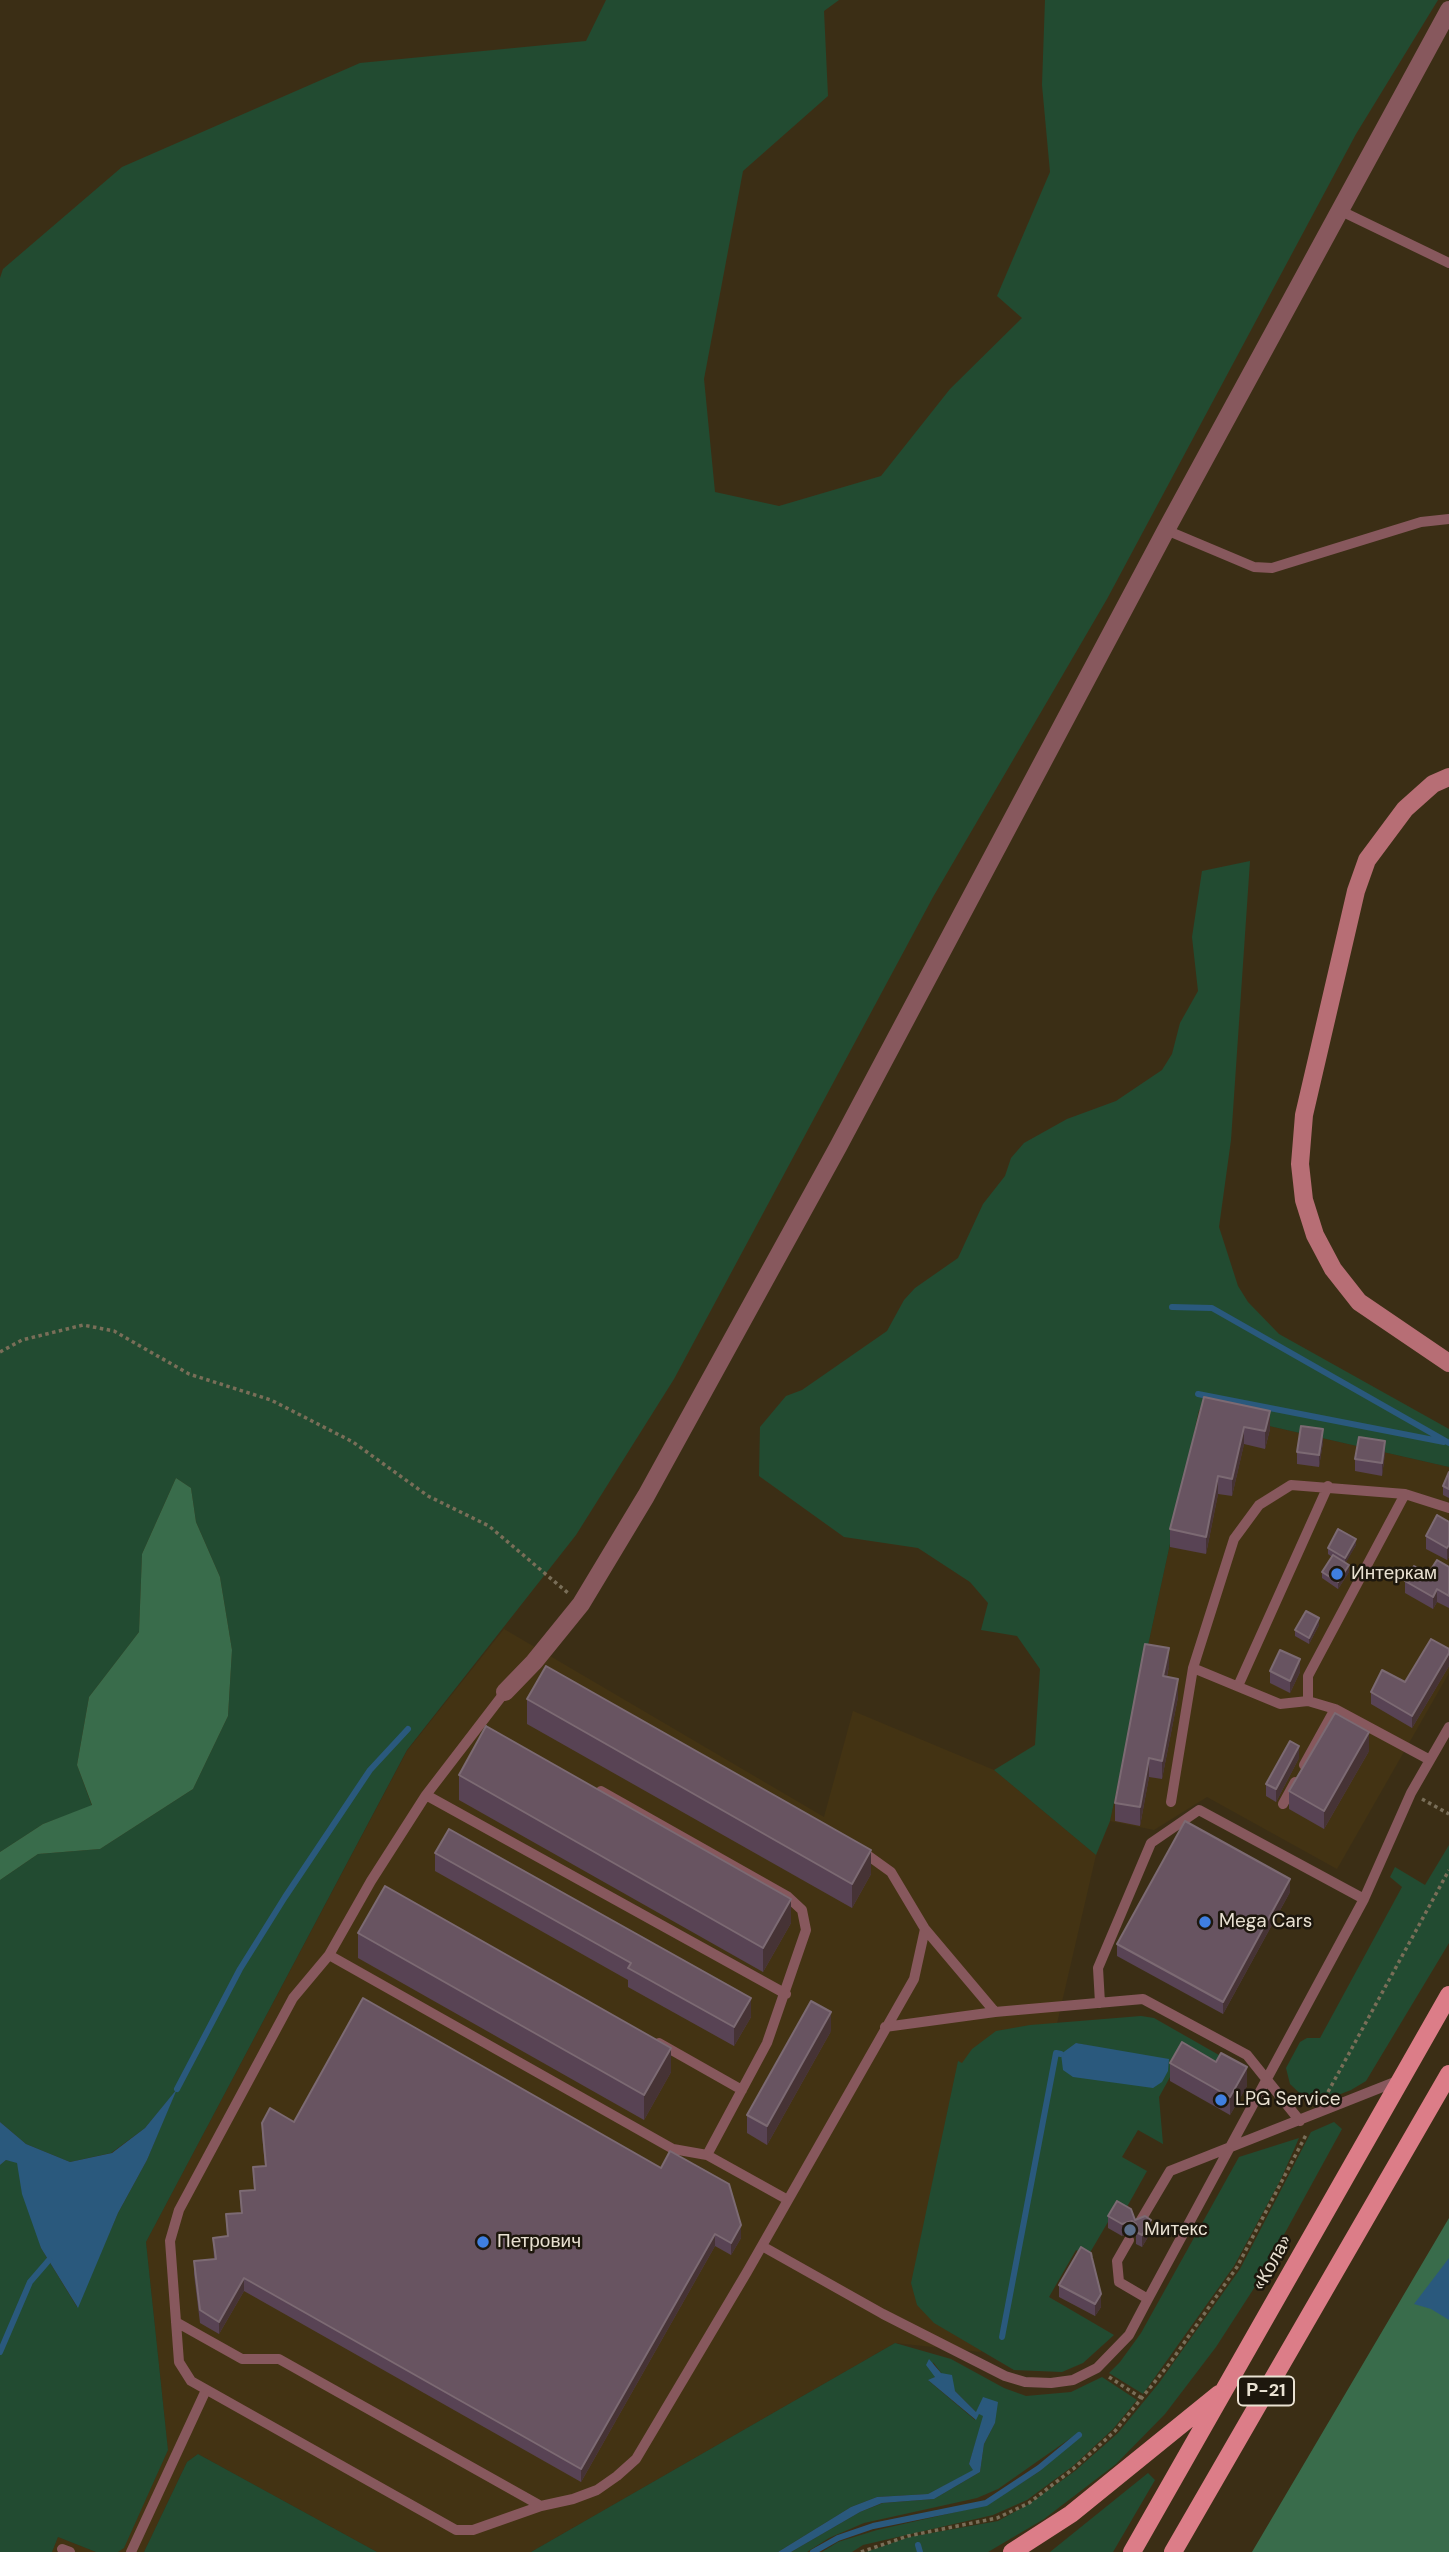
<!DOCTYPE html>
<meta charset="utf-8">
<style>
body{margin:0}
canvas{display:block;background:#3b2e15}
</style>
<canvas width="1449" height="2552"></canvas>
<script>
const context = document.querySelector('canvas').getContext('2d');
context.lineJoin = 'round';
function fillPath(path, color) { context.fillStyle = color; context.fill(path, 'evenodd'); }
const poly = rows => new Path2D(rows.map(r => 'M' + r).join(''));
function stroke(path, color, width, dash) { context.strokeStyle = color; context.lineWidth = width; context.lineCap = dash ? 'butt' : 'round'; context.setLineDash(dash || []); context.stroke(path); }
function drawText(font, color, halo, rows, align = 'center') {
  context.font = font + ' "DM Sans",sans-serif'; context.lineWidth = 5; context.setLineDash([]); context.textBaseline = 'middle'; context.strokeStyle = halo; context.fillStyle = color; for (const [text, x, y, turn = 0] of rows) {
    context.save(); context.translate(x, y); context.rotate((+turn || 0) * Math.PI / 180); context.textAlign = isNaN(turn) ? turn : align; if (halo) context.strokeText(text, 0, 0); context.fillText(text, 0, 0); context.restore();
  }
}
const built = poly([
 [1199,1410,1449,1467,1449,1673,1337,1869,1207,1797,1154,1830,1110,1821],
 [504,1629,824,1817,853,1711,994,1770,1096,1855,981,2352,895,2343,531,2552,377,2552,198,2454,187,2462,144,2552,118,2552,124,2547,168,2450,146,2242,407,1751],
 [58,2537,96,2552,52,2552]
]);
const green = poly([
 [606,0,839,0,824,11,828,96,743,171,704,379,715,492,779,506,881,476,950,389,1022,318,997,296,1050,172,1042,85,1045,0,1438,0,1356,134,1107,599,933,897,674,1379,576,1535,407,1750,146,2242,168,2450,124,2548,118,2552,96,2552,58,2537,52,2552,0,2552,0,2165,6,2160,17,2162,41,2248,77,2307,118,2213,147,2160,175,2092,145,2128,111,2153,70,2162,26,2144,0,2122,0,1880,38,1854,100,1849,193,1789,228,1716,232,1650,220,1577,196,1522,191,1488,176,1478,142,1554,139,1632,89,1697,77,1765,92,1806,43,1824,0,1852,0,278,3,269,122,167,360,63,586,41],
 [1250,861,1231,1140,1219,1227,1238,1286,1248,1302,1279,1334,1449,1429,1449,1467,1199,1410,1110,1821,1096,1855,994,1770,1035,1745,1040,1669,1017,1636,981,1630,988,1603,970,1582,918,1548,844,1537,759,1476,760,1427,786,1396,802,1390,887,1331,904,1300,915,1288,958,1258,983,1204,1005,1176,1011,1158,1024,1143,1067,1119,1116,1101,1162,1070,1172,1054,1180,1023,1198,991,1192,937,1202,871],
 [1449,1845,1449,1943,1366,2081,1351,2090,1312,2105,1290,2084,1286,2068,1300,2042,1307,2038,1320,2038,1402,1887,1390,1877,1395,1867,1425,1885],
 [1141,2016,1154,2018,1240,2067,1180,2059,1159,2097,1163,2144,1138,2130,1122,2157,1147,2171,1123,2214,1115,2210,1088,2256,1076,2250,1049,2297,1114,2335,1083,2363,1062,2372,1014,2370,934,2323,917,2305,911,2283,958,2061,962,2063,972,2049,996,2031,1030,2025],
 [1076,2043,1153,2059,1163,2058,1162,2082],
 [1334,2122,1342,2129,1258,2282,1216,2347,1165,2414,1116,2464,1044,2519,988,2552,866,2552,909,2537,998,2521,1029,2504,1075,2471,1118,2433,1159,2383,1240,2269,1311,2132],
 [1299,2138,1281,2179,1234,2266,1143,2394,1109,2373,1120,2362,1141,2333,1239,2157],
 [895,2343,951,2359,1004,2388,1026,2396,1071,2392,1102,2377,1137,2400,1113,2429,1073,2466,1027,2500,993,2515,863,2545,852,2552,822,2552,838,2542,877,2530,987,2505,1040,2471,1082,2434,1075,2435,998,2489,977,2498,864,2523,829,2538,807,2552,791,2552,860,2512,883,2503,934,2499,980,2472,984,2444,995,2423,994,2402,983,2398,977,2413,955,2391,933,2362,935,2377,929,2381,975,2420,979,2413,984,2416,969,2464,974,2470,928,2494,877,2497,851,2507,778,2552,531,2552],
 [198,2454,377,2552,144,2552,187,2462],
 [1148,2473,1155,2480,1113,2552,1050,2552]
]);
const forest = poly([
 [176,1478,191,1488,196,1522,220,1577,232,1650,228,1716,193,1789,100,1849,38,1854,0,1880,0,1852,43,1824,92,1805,77,1765,89,1697,139,1632,142,1554],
 [1449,2218,1449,2552,1252,2552]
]);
const water = poly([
 [1076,2043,1169,2059,1168,2071,1162,2082,1153,2088,1073,2077,1063,2070,1061,2054],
 [177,2089,147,2160,118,2213,78,2308,41,2248,22,2194,17,2163,6,2160,0,2165,0,2122,26,2144,70,2162,112,2153,145,2128],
 [1449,2258,1449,2320,1431,2309,1414,2304],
 [929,2359,941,2373,952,2375,955,2391,976,2412,983,2397,998,2402,995,2423,984,2444,980,2472,934,2499,882,2503,860,2512,791,2552,778,2552,851,2507,877,2497,928,2494,973,2470,969,2464,983,2416,979,2414,976,2420,928,2380,935,2377,926,2365]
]);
const stream = poly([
 [1172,1307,1212,1308,1449,1443],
 [1198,1394,1444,1442],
 [177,2089,240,1969,285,1897,370,1770,408,1729],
 [1002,2337,1056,2053,1061,2054],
 [0,2352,30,2282,49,2260],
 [918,2545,920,2552],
 [813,2552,838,2538,873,2526,986,2503,1039,2468,1079,2435]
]);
const path = poly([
 [0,1352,22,1340,83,1325,114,1331,189,1374,271,1400,353,1442,428,1496,489,1526,568,1593],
 [1422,1799,1449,1814],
 [1328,2092,1449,1870],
 [1109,2377,1143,2399],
 [861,2552,908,2536,997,2518,1029,2503,1073,2469,1115,2431,1170,2363,1237,2267,1307,2133]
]);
const lane = poly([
 [1339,210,1449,263],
 [1166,530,1254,567,1272,568,1421,522,1449,519],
 [1193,1668,1280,1704,1308,1701,1335,1709,1430,1760],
 [1238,1686,1328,1486],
 [505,1692,426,1795,371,1881,329,1955,293,1998,179,2210,170,2241,179,2362,191,2381,456,2530,473,2530,541,2506,573,2499,597,2490,617,2476,636,2459,747,2272,914,1979,925,1929,891,1872,859,1849],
 [1308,1701,1308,1676,1405,1494],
 [1304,1765,1335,1709],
 [601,1791,787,1896,802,1910,806,1930,767,2043,707,2155],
 [426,1795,786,1994],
 [1171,1802,1193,1668,1234,1539,1259,1505,1291,1485,1405,1494,1449,1508],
 [1283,1804,1295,1782],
 [925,1929,995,2012],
 [329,1955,673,2149,707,2155,788,2200],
 [1100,2003,1098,1968,1151,1843,1199,1810,1364,1899],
 [885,2027,995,2012,1143,1999,1247,2055,1300,2121],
 [659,2043,742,2090],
 [1138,2225,1170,2171,1400,2080],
 [1129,2240,1117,2261,1119,2282,1148,2299],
 [762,2246,883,2314,1005,2376,1025,2382,1051,2383,1073,2380,1097,2368,1129,2335,1148,2299,1364,1899,1411,1793,1449,1727],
 [176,2322,242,2359,279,2359,541,2506],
 [62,2549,70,2552],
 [131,2552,206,2390]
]);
const street = poly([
 [505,1692,534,1662,581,1604,646,1496,838,1147,1166,530,1449,10]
]);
const secondary = poly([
 [1449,777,1433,784,1405,809,1367,860,1356,891,1304,1115,1300,1164,1304,1200,1315,1235,1333,1269,1359,1302,1449,1363]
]);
const primary = poly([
 [1012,2552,1071,2514,1219,2394],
 [1132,2552,1449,1995],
 [1173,2552,1449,2074]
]);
const wall = poly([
 [1204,1397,1270,1429,1265,1449,1244,1444,1232,1496,1218,1494,1206,1554,1170,1547,1170,1529],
 [1323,1442,1319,1467,1297,1464,1297,1452],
 [1385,1453,1382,1476,1355,1471,1355,1459],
 [1449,1472,1449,1498,1443,1495,1443,1486],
 [1449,1522,1449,1557,1447,1560,1426,1549,1426,1536],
 [1356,1545,1345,1563,1349,1572,1338,1589,1322,1578,1322,1572,1332,1557,1328,1554,1328,1548],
 [1449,1567,1449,1608,1437,1602,1433,1609,1405,1593,1405,1581,1428,1574],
 [1319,1625,1309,1644,1295,1636,1295,1630],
 [1449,1649,1449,1666,1412,1728,1371,1704,1371,1692,1405,1682],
 [1169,1666,1167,1677,1178,1697,1162,1779,1149,1777,1140,1826,1115,1821,1115,1803],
 [1270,1671,1300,1672,1290,1693,1270,1683],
 [527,1699,871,1874,852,1908,527,1724],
 [1369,1751,1324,1829,1289,1809,1289,1791],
 [1299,1758,1276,1802,1266,1796,1266,1784],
 [459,1775,791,1923,763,1972,459,1800],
 [435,1853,751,2017,734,2046,628,1987,628,1980,435,1871],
 [1290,1892,1223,2014,1117,1956,1117,1944],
 [358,1933,671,2072,644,2120,358,1958],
 [831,2031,767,2145,747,2133,747,2115],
 [1170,2063,1247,2086,1230,2115,1170,2081],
 [294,2122,741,2238,731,2255,715,2246,581,2482,244,2291,219,2334,200,2323,194,2274,194,2261,214,2259,213,2238,227,2236,226,2214,241,2213,240,2191,254,2190,253,2167,265,2166,262,2135,262,2123],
 [1108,2216,1135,2220,1151,2232,1142,2247,1136,2244,1136,2236,1132,2233,1122,2236,1108,2228],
 [1059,2285,1101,2307,1095,2316,1059,2297]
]);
const shadedWall = poly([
 [1270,1411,1270,1429,1265,1449,1265,1431],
 [1244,1427,1244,1444,1232,1496,1232,1479],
 [1323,1429,1323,1442,1319,1467,1319,1455],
 [1385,1441,1385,1453,1382,1476,1382,1463],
 [1218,1476,1218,1494,1206,1554,1206,1537],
 [1356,1539,1356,1545,1345,1564,1345,1558],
 [1449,1545,1449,1557,1447,1560,1447,1548],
 [1349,1565,1349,1572,1338,1589,1338,1582],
 [1437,1589,1437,1602,1433,1609,1433,1597],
 [1319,1618,1319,1625,1309,1644,1309,1638],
 [1169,1648,1169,1666,1163,1694,1163,1676],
 [1449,1653,1449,1666,1412,1728,1412,1716],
 [1300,1659,1300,1672,1290,1693,1290,1681],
 [1178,1679,1178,1697,1162,1779,1162,1761],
 [1369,1732,1369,1751,1324,1829,1324,1811],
 [1299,1746,1299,1758,1276,1802,1276,1789],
 [1149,1758,1149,1777,1140,1826,1140,1807],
 [871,1850,871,1874,852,1908,852,1884],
 [1290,1879,1290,1892,1223,2014,1223,2002],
 [791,1899,791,1923,763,1972,763,1948],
 [751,1998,751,2017,734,2046,734,2027],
 [831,2012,831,2031,767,2145,767,2126],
 [671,2048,671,2072,644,2120,644,2095],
 [1247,2067,1247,2086,1230,2115,1230,2097],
 [1151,2220,1151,2232,1142,2247,1142,2235],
 [1132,2221,1132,2233,1122,2236,1122,2224],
 [741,2225,741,2238,731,2255,731,2243],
 [715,2234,715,2246,581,2482,581,2469],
 [244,2278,244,2291,219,2334,219,2322],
 [1101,2294,1101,2307,1095,2316,1095,2304]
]);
const building = poly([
 [1204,1397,1270,1411,1265,1431,1244,1427,1232,1479,1218,1476,1206,1537,1170,1529,1204,1397],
 [1301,1426,1323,1429,1319,1455,1297,1452,1301,1426],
 [1359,1437,1385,1441,1382,1463,1355,1459,1359,1437],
 [1449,1472,1449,1489,1443,1486,1449,1472],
 [1437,1515,1449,1522,1449,1545,1447,1548,1426,1536,1437,1515],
 [1338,1529,1356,1539,1345,1558,1328,1548,1338,1529],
 [1333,1555,1349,1565,1338,1582,1322,1572,1333,1555],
 [1437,1560,1449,1567,1449,1596,1437,1589,1433,1597,1405,1581,1414,1566,1428,1574,1437,1560],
 [1306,1611,1319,1618,1309,1638,1295,1630,1306,1611],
 [1431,1639,1449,1649,1449,1653,1412,1716,1371,1692,1382,1670,1405,1682,1431,1639],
 [1145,1644,1169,1648,1163,1676,1178,1679,1162,1761,1149,1758,1140,1807,1115,1803,1145,1644],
 [1280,1650,1300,1659,1290,1681,1270,1671,1280,1650],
 [546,1666,871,1850,852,1884,527,1699,546,1666],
 [1335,1713,1369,1732,1324,1811,1289,1791,1335,1713],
 [486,1726,791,1899,763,1948,459,1775,486,1726],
 [1290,1741,1299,1746,1276,1789,1266,1784,1290,1741],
 [1185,1821,1290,1879,1223,2002,1117,1944,1185,1821],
 [449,1829,751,1998,734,2027,628,1968,631,1963,435,1853,449,1829],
 [385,1886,671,2048,644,2095,358,1933,385,1886],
 [363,1998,661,2168,670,2151,729,2184,741,2225,731,2243,715,2234,581,2469,244,2278,219,2322,200,2310,194,2261,216,2259,213,2238,228,2236,226,2214,242,2213,240,2191,255,2190,253,2167,266,2166,262,2123,270,2108,294,2122,363,1998],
 [811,2001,831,2012,767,2126,747,2115,811,2001],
 [1182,2042,1216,2062,1221,2053,1247,2067,1230,2097,1170,2063,1182,2042],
 [1117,2201,1131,2209,1135,2220,1145,2216,1151,2220,1142,2235,1136,2232,1136,2224,1132,2221,1122,2224,1108,2216,1117,2201],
 [1081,2247,1091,2253,1092,2258,1101,2294,1095,2304,1059,2285,1081,2247]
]);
const markers = [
 [1337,1574,7,"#3f7fe0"],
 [1205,1922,7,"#3f7fe0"],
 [1221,2100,7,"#3f7fe0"],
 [1130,2230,7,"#5c6f8a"],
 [483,2242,7,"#3f7fe0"]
];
const shields = [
 [1266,2391,56]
];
const shieldNames = [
 ["Р-21",1266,2391]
];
const poiNames = [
 ["Интеркам",1351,1574],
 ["Mega Cars",1219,1922],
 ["LPG Service",1235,2100],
 ["Митекс",1144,2230],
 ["Петрович",497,2242]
];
const streetNames = [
 ["«Кола»",1273,2263,-61]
];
fillPath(built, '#433313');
fillPath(green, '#224b31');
fillPath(forest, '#396c4b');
fillPath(water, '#2a597d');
stroke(stream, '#2a597d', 6);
stroke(path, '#796e58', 3.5, [3.5, 3.5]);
stroke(lane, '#87585d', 10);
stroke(street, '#87585d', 18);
stroke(secondary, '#b76e75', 18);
stroke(primary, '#dc7d88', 18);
fillPath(wall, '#584354');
fillPath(shadedWall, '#463335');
fillPath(building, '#685461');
stroke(building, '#7c6a73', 2);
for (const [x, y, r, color] of markers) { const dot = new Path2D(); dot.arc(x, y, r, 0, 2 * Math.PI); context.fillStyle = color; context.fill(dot); stroke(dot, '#1d170d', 2.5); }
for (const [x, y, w] of shields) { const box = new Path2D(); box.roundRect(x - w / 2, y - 14.5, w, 29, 5); context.fillStyle = '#1d170d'; context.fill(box); stroke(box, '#e9e1d2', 2); }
drawText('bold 18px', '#e9e1d2', null, shieldNames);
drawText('19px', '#e9e1d2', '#1d170d', poiNames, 'left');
drawText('19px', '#e9e1d2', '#1d170d', streetNames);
</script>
